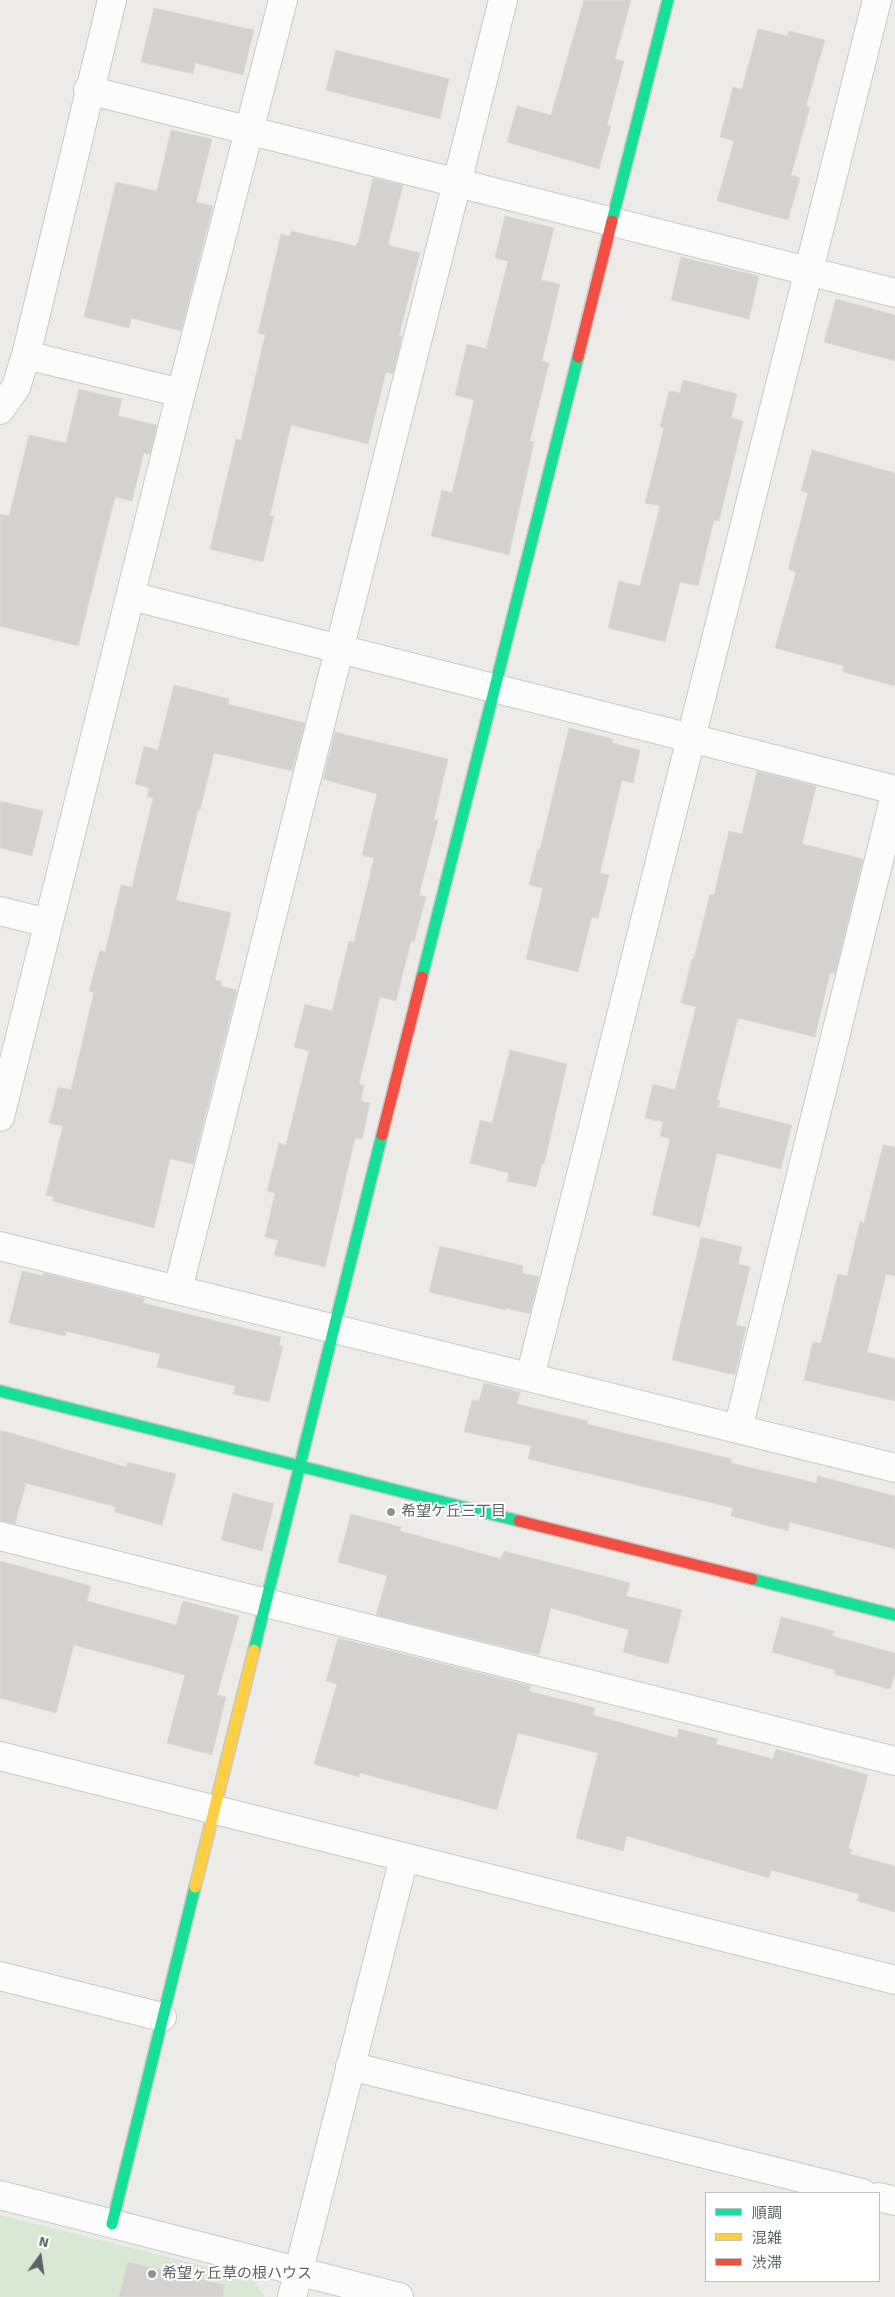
<!DOCTYPE html>
<meta charset="utf-8">
<style>
body{margin:0}
#map{position:relative;width:895px;height:2297px;overflow:hidden;background:#edebe8;font-family:Signika,"Noto Sans JP",sans-serif}
canvas{display:block}
.legend{position:absolute;left:705px;top:2192px;width:175px;height:90px;box-sizing:border-box;background:#fff;border:1px solid #bec0c1;margin:0;padding:6px 9px;list-style:none;font-size:15px;color:#5d6265}
.legend li{display:flex;align-items:center;gap:10px;height:25px}
.legend b{width:25px;border:1px solid #bec0c1}
.north{position:absolute;left:15px;top:2232px;width:50px;height:50px;-webkit-text-stroke:4px #fff;paint-order:stroke;rotate:14deg;font-size:14px;font-weight:700;line-height:20px;text-align:center;color:#5d6265}
.north::after{content:'';display:block;margin:auto;width:18px;height:22px;background:#5d6265;clip-path:polygon(50% 0,100% 100%,50% 72%,0 100%)}
</style>
<div id="map">
<canvas width="895" height="2297"></canvas>
<ul class="legend">
<li><b style="height:6px;background:#16e098"></b>順調</li>
<li><b style="height:6px;background:#ffcf43"></b>混雑</li>
<li><b style="height:6px;background:#f24e42"></b>渋滞</li>
</ul>
<div class="north">N</div>
</div>
<script>
const context = document.querySelector('canvas').getContext('2d');
context.lineJoin = 'round';
function fillPath(path, color) { context.fillStyle = color; context.fill(path, 'evenodd'); }
const poly = rows => new Path2D(rows.map(r => 'M' + r).join(''));
function stroke(path, color, width, dash) { context.strokeStyle = color; context.lineWidth = width; context.lineCap = dash ? 'butt' : 'round'; context.setLineDash(dash || []); context.stroke(path); }
function drawText(font, color, halo, rows, align = 'center') {
  context.font = font + ' Signika,"Noto Sans JP",sans-serif'; context.lineWidth = 4; context.setLineDash([]); context.textBaseline = 'middle'; context.strokeStyle = halo; context.fillStyle = color; for (const [text, x, y, turn = 0] of rows) {
    context.save(); context.translate(x, y); context.rotate((+turn || 0) * Math.PI / 180); context.textAlign = isNaN(turn) ? turn : align; if (halo) context.strokeText(text, 0, 0); context.fillText(text, 0, 0); context.restore();
  }
}
const green = poly([
 [0,2215,252,2278,265,2297,0,2297]
]);
const building = poly([
 [584,0,631,0,615,59,624,61,607,125,611,126,599,169,507,142,517,106,551,115,584,0],
 [154,8,254,30,243,75,195,63,193,74,141,62,154,8],
 [758,29,787,36,789,31,825,40,806,106,810,107,791,175,800,178,788,220,717,201,734,141,720,137,733,87,742,89,758,29],
 [336,50,449,79,440,119,326,90,336,50],
 [171,130,212,139,196,202,213,206,181,331,131,318,129,328,84,317,116,182,157,191,171,130],
 [373,178,403,185,388,245,420,253,399,336,402,336,393,374,386,372,368,444,291,425,270,515,274,516,263,562,210,549,236,439,241,440,265,335,258,333,281,234,290,236,291,231,355,246,358,243,373,178],
 [505,216,554,228,541,280,560,284,542,361,549,363,530,441,534,442,509,555,431,536,442,490,452,493,474,400,455,395,467,344,486,349,508,261,495,258,505,216],
 [681,257,759,276,749,319,671,300,681,257],
 [836,299,895,315,895,361,824,342,836,299],
 [683,380,737,394,731,418,743,421,719,521,714,520,698,586,680,582,665,642,608,628,619,581,640,586,660,506,645,503,664,428,660,427,669,391,680,393,683,380],
 [79,389,122,399,118,416,157,425,150,455,144,453,132,501,115,497,78,646,0,626,0,514,9,516,29,435,66,443,79,389],
 [812,450,895,473,895,686,843,672,844,666,775,648,796,572,788,569,808,493,801,491,812,450],
 [174,685,229,699,228,704,305,723,292,771,214,753,200,810,198,810,176,900,231,913,215,980,221,981,221,986,237,990,193,1164,170,1159,154,1228,52,1201,54,1197,46,1195,63,1126,49,1123,58,1087,71,1090,94,992,89,991,100,950,105,952,121,885,132,887,153,798,147,797,149,788,135,784,144,746,158,750,174,685],
 [569,728,613,739,612,743,640,750,633,783,622,780,600,873,609,875,598,918,592,917,578,972,526,959,543,888,529,885,538,849,540,849,569,728],
 [335,732,448,759,434,819,438,820,419,895,426,897,414,942,411,941,396,1001,380,997,359,1084,364,1085,361,1101,370,1103,362,1139,355,1138,325,1267,274,1255,278,1240,265,1237,275,1193,267,1191,279,1143,286,1145,309,1051,294,1047,305,1004,332,1011,349,941,354,942,374,858,362,855,377,794,323,779,335,732],
 [757,771,816,786,802,844,863,859,835,974,830,973,815,1037,738,1018,717,1100,720,1100,718,1107,792,1125,781,1169,717,1153,700,1227,652,1215,670,1139,660,1136,663,1122,645,1118,653,1084,675,1090,696,1007,681,1003,692,959,694,959,710,894,714,895,729,831,742,834,757,771],
 [0,801,43,811,32,856,0,848,0,801],
 [510,1050,567,1064,544,1164,542,1164,536,1187,507,1181,509,1173,470,1163,480,1120,492,1123,510,1050],
 [883,1145,895,1147,895,1276,886,1274,867,1352,895,1359,895,1401,804,1380,813,1342,821,1343,838,1274,847,1276,860,1222,864,1223,883,1145],
 [701,1237,742,1247,738,1264,750,1267,736,1325,746,1327,735,1375,672,1360,701,1237],
 [440,1246,523,1266,522,1273,539,1277,530,1314,506,1308,505,1310,429,1292,440,1246],
 [22,1271,43,1276,44,1273,144,1298,143,1303,281,1337,279,1345,283,1346,269,1402,233,1394,235,1386,157,1367,160,1354,66,1331,65,1336,9,1323,22,1271],
 [484,1383,520,1392,517,1404,588,1421,587,1424,732,1459,731,1463,816,1483,818,1476,895,1496,895,1549,790,1522,788,1531,731,1516,733,1508,528,1459,531,1446,464,1432,472,1400,479,1401,484,1383],
 [0,1430,126,1467,128,1462,176,1474,162,1525,114,1512,116,1507,26,1483,15,1524,0,1521,0,1430],
 [233,1493,274,1504,262,1551,221,1540,233,1493],
 [351,1514,401,1527,400,1531,501,1559,504,1551,630,1583,626,1596,682,1610,668,1664,623,1652,629,1630,551,1608,539,1655,376,1615,387,1576,338,1562,351,1514],
 [0,1561,91,1586,87,1601,176,1625,183,1601,239,1616,217,1695,226,1697,212,1755,167,1743,185,1675,74,1645,56,1713,0,1698,0,1561],
 [781,1617,834,1631,832,1636,895,1653,895,1673,890,1689,834,1674,835,1670,772,1652,781,1617],
 [338,1638,531,1686,529,1691,595,1708,593,1715,677,1738,679,1729,718,1739,716,1744,773,1759,776,1749,868,1775,848,1849,852,1849,850,1854,895,1866,895,1912,857,1901,859,1894,771,1870,769,1878,627,1836,623,1851,576,1838,598,1753,518,1733,497,1810,360,1773,359,1777,314,1764,337,1684,326,1681,338,1638],
 [128,2262,224,2285,223,2297,119,2297,128,2262]
]);
const street = poly([
 [88,90,895,293],
 [26,355,181,393],
 [0,410,16,387,26,355,112,0],
 [131,596,895,790],
 [0,911,48,923],
 [0,1117,181,393,283,0],
 [0,1246,895,1468],
 [178,1289,503,0],
 [530,1377,877,0],
 [738,1429,895,795],
 [0,1536,895,1761],
 [0,1756,895,1980],
 [0,1976,162,2017],
 [350,2066,862,2193],
 [0,2195,399,2297],
 [879,2197,895,2201],
 [292,2297,404,1858]
]);
const fast = poly([
 [612,221,668,0],
 [422,977,578,357],
 [0,1391,519,1521],
 [752,1579,895,1615],
 [254,1650,382,1135],
 [112,2224,195,1887]
]);
const slow = poly([
 [195,1887,254,1650]
]);
const jam = poly([
 [578,357,612,221],
 [382,1135,422,977],
 [519,1521,752,1579]
]);
const markers = [
 [391,1512,5,"#8f9293"],
 [152,2274,5,"#8f9293"]
];
const poiNames = [
 ["希望ケ丘三丁目",401,1512],
 ["希望ヶ丘草の根ハウス",162,2274]
];
fillPath(green, '#d9e8d4');
fillPath(building, '#d3d2d1');
stroke(building, '#dcdad7', 1);
stroke(street, '#c9c9c8', 30);
stroke(fast, '#c7c8c7', 14);
stroke(slow, '#c7c8c7', 14);
stroke(jam, '#c7c8c7', 14);
stroke(street, '#fcfcfc', 28);
stroke(fast, '#16e098', 11);
stroke(slow, '#ffcf43', 11);
stroke(jam, '#f24e42', 11);
for (const [x, y, r, color] of markers) { const dot = new Path2D(); dot.arc(x, y, r, 0, 2 * Math.PI); context.fillStyle = color; context.fill(dot); stroke(dot, '#fff', 2); }
drawText('15px', '#5d6265', '#fff', poiNames, 'left');
</script>
